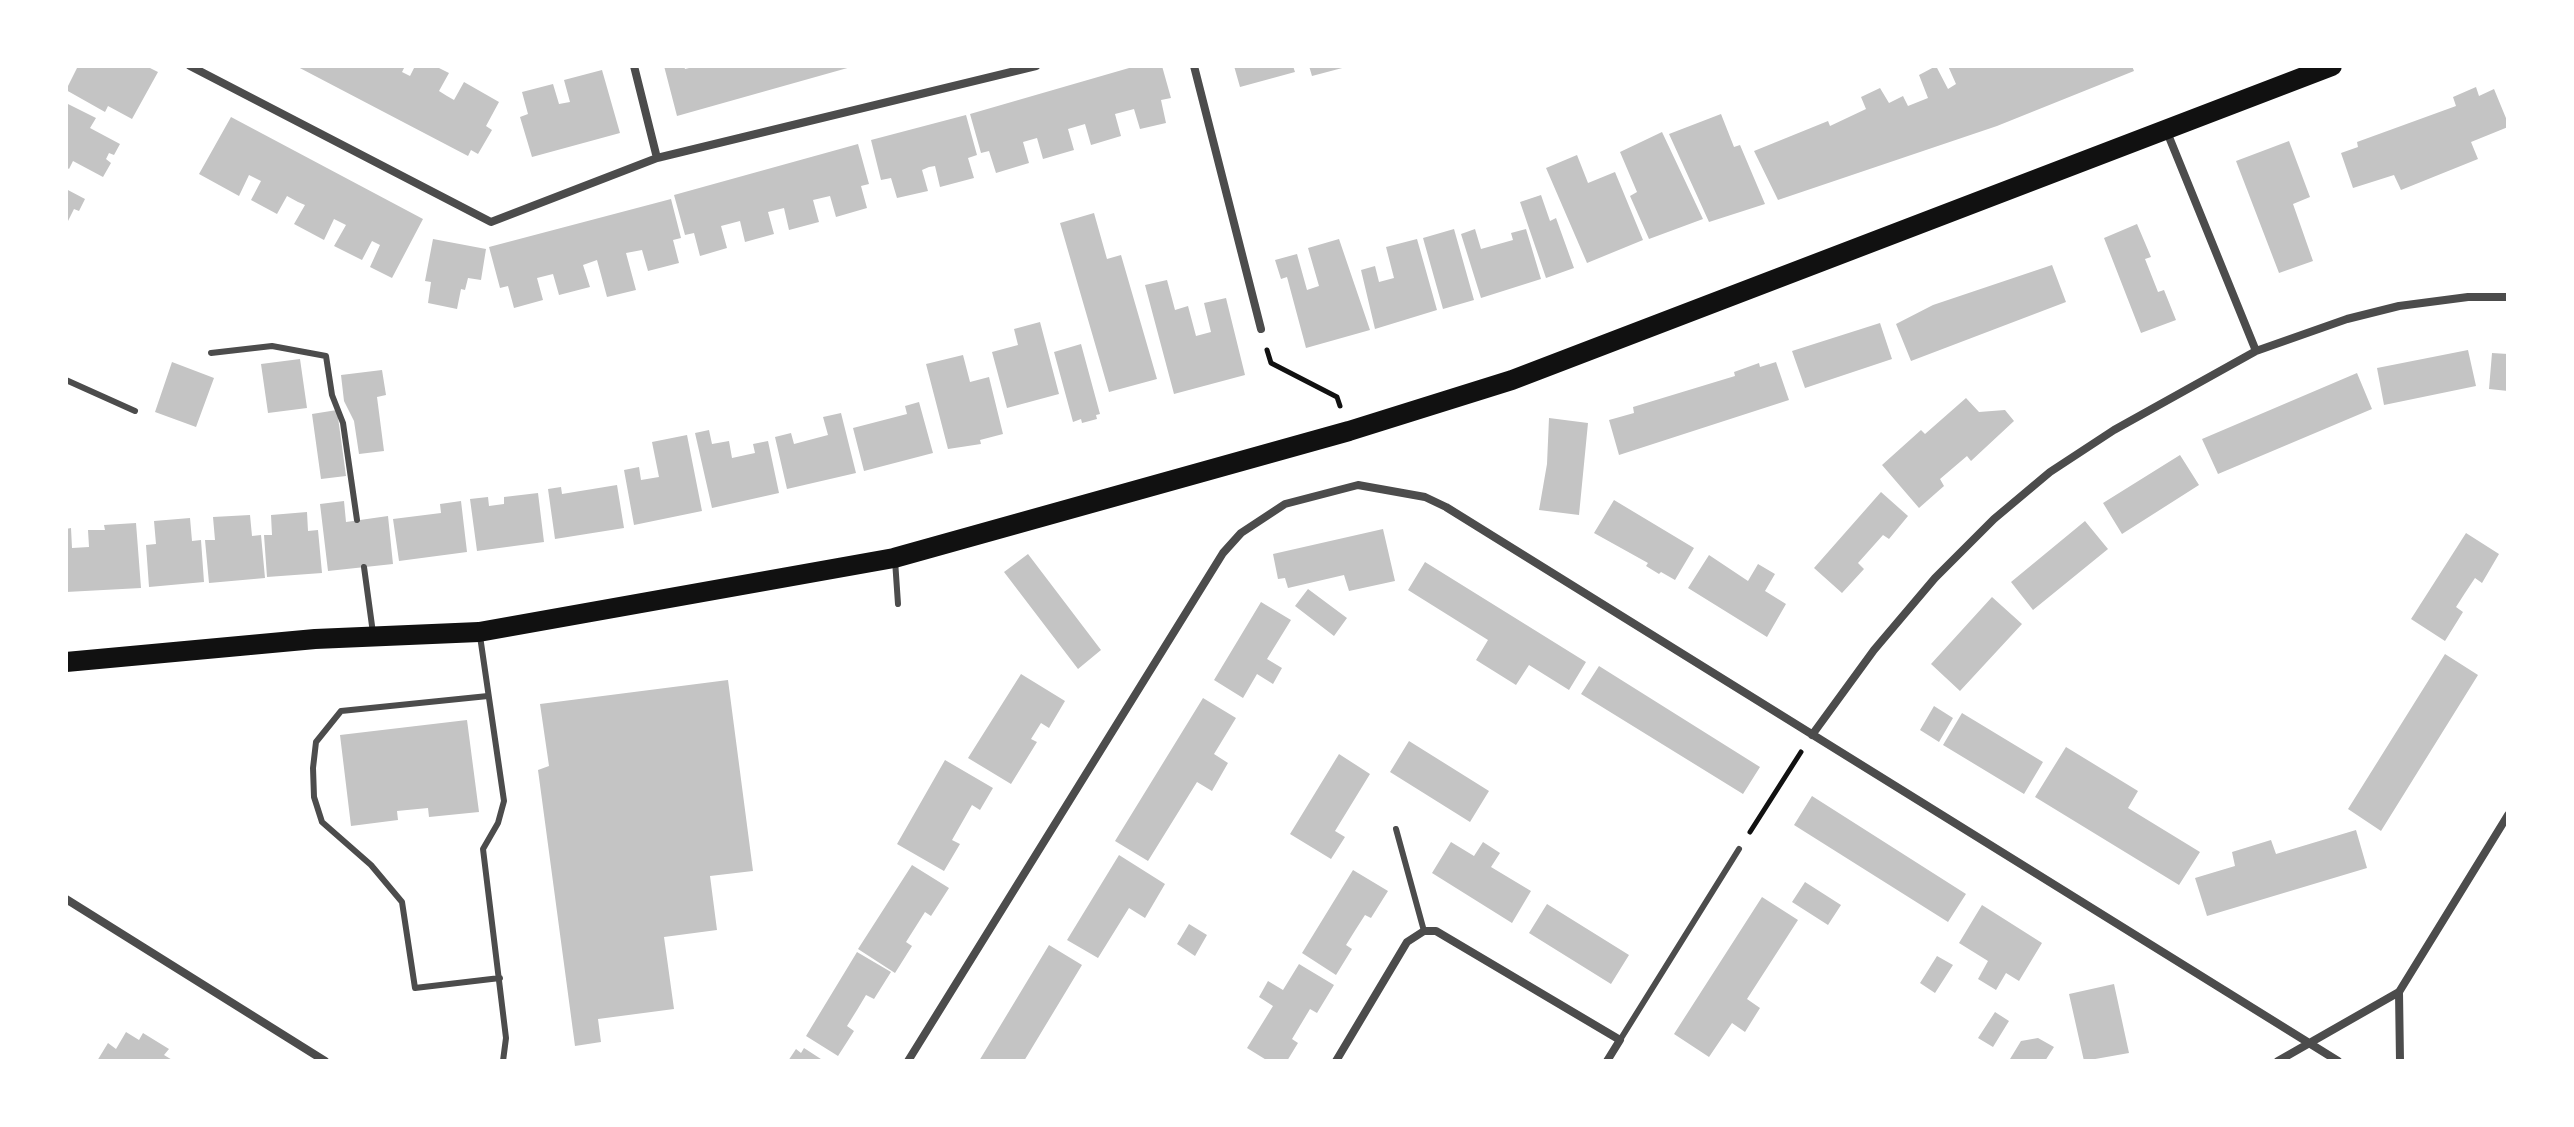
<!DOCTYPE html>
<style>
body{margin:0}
#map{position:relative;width:2574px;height:1127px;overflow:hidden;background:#fff;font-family:Lato,sans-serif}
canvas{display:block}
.frame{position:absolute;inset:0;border:68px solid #fff;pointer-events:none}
</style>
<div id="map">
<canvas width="2574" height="1127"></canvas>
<div class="frame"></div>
</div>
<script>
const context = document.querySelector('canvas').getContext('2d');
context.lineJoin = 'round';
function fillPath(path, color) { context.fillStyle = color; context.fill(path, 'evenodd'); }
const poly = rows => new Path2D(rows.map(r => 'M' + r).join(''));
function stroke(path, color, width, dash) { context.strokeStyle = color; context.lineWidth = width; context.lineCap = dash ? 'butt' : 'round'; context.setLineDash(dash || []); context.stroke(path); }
const building = poly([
 [78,66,146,66,158,72,132,119,108,106,105,112,66,90],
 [296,66,405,66,402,72,410,76,415,66,435,66,449,73,439,91,447,96,454,100,464,82,499,102,486,126,492,130,478,154,471,150,468,156],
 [664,66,684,66,685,69,697,66,851,67,677,116],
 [1136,66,1162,66,1171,98,1161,100,1166,123,1140,129,1134,109,1115,114,1121,136,1091,145,1085,124,1068,129,1074,150,1043,159,1037,138,1023,142,1029,163,996,173,989,151,981,153,970,114],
 [1234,66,1293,66,1295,72,1240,87],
 [1309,66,1346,66,1346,67,1312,76],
 [1936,66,1948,89,1956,84,1948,66,2132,66,2134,71,1997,126,1778,200,1754,151,1828,121,1830,126,1866,109,1861,97,1880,88,1889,103,1903,96,1908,106,1928,98,1919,75],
 [602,70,620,133,532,157,520,117,528,114,522,92,553,84,559,104,570,102,564,80],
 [2476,87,2479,96,2494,89,2508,123,2508,127,2471,142,2478,159,2401,190,2394,175,2353,188,2341,153,2358,147,2357,142,2456,106,2453,97],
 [66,103,96,118,90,128,120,144,114,155,109,153,106,159,111,163,103,177,73,161,69,169,66,167],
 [1721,114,1734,147,1740,145,1765,204,1709,222,1669,134],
 [966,115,977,155,968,158,974,178,940,187,935,166,929,167,922,170,928,191,897,198,891,178,881,180,871,140],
 [231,117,423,219,392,278,370,267,380,245,372,241,362,260,334,246,346,225,334,219,324,240,294,224,305,205,298,202,287,196,277,214,251,200,261,181,249,175,239,196,199,174],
 [1662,132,1703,219,1649,239,1630,196,1637,192,1620,152],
 [2289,141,2310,197,2293,204,2313,261,2279,273,2236,161],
 [858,144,869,184,861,186,867,208,836,217,830,196,813,200,819,222,789,230,784,208,768,212,774,234,745,242,740,221,721,226,727,248,700,256,694,233,685,235,674,195],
 [1577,155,1588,183,1615,172,1643,240,1587,263,1546,168],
 [66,189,85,199,79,211,74,209,66,225],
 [1541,195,1550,221,1556,218,1574,268,1546,278,1520,202],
 [671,199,681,238,673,240,679,263,648,271,642,250,626,253,636,290,607,297,597,260,583,265,590,287,559,295,553,274,537,278,543,300,514,308,508,286,500,288,489,247],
 [1094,213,1107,259,1121,255,1157,379,1109,392,1060,223],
 [2137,224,2151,257,2145,259,2158,292,2164,290,2176,320,2141,333,2104,238],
 [1454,229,1474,300,1443,309,1423,238],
 [1475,229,1481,249,1513,240,1511,233,1526,229,1541,279,1481,298,1461,234],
 [433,239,486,249,481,280,468,278,465,290,461,289,457,309,428,303,431,282,425,281],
 [1339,239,1370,330,1306,348,1287,277,1281,279,1275,260,1297,254,1307,290,1319,286,1308,248],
 [1417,239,1437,310,1375,329,1361,270,1375,266,1379,282,1394,278,1386,247],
 [2052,265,2066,302,1911,361,1896,324,1933,305],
 [1167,280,1175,310,1188,306,1196,336,1211,332,1204,303,1226,298,1245,375,1174,394,1145,285],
 [1040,322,1059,394,1007,408,992,352,1018,345,1014,329],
 [1880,323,1892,359,1805,388,1792,351],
 [1081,344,1100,414,1096,415,1097,419,1082,423,1081,419,1073,422,1054,352],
 [2468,350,2476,386,2384,405,2377,368],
 [2492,353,2508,354,2508,391,2489,389],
 [963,355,970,382,989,377,1003,434,980,440,981,444,948,449,926,364],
 [300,359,307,408,268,413,261,364],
 [172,362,214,378,196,427,155,412],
 [1776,362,1789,400,1619,455,1609,420,1634,413,1633,407,1735,376,1734,372,1759,363,1760,367],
 [382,370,386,395,377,397,384,451,359,454,354,421,344,401,341,375],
 [2357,373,2372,409,2218,474,2202,439],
 [1966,398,1979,412,2005,410,2014,421,1971,461,1967,456,1940,479,1944,486,1919,508,1882,465,1921,430,1925,434],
 [919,402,933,453,864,471,853,428,907,414,905,406],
 [337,410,346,476,321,479,312,414],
 [841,413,856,473,787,489,775,437,791,433,794,444,828,435,823,417],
 [1549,418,1588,423,1579,515,1539,510,1547,464],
 [709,430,712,444,729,441,732,458,755,453,753,444,768,441,779,493,712,508,695,433],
 [687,435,702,511,634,525,624,470,639,467,641,480,659,477,652,442],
 [2180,455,2199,485,2122,534,2103,503],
 [617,485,624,528,555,539,548,489,561,487,562,494],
 [1881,492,1908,516,1889,539,1883,535,1858,563,1864,569,1842,593,1814,568],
 [538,493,544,542,477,551,470,499,488,497,489,506,504,504,504,497],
 [1614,500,1694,548,1675,580,1661,572,1659,574,1646,566,1648,563,1594,533],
 [344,501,346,522,388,516,393,564,328,571,320,504],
 [461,501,467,552,399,561,393,519,441,513,440,504],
 [307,512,308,531,318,530,322,573,267,577,264,535,272,535,271,515],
 [250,515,252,536,261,535,265,578,209,583,205,540,215,540,213,517],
 [190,518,192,541,201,540,204,582,149,587,146,545,156,544,154,521],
 [2085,521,2108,549,2033,610,2011,582],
 [136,523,141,588,66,592,66,529,71,528,72,548,89,547,88,530,105,530,104,525],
 [1383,529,1395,581,1349,591,1344,575,1288,588,1285,578,1278,579,1273,554],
 [2466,533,2499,554,2482,583,2475,578,2465,593,2456,607,2463,612,2445,641,2411,619],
 [1028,554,1101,650,1078,669,1004,572],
 [1709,555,1748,581,1758,564,1775,574,1765,591,1786,604,1767,637,1688,588],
 [1425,562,1586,662,1569,690,1529,665,1516,685,1476,660,1488,640,1408,590],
 [1308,589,1347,618,1334,636,1295,606],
 [1992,597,2022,624,1960,691,1931,664],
 [1261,602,1291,620,1267,659,1282,668,1273,684,1257,674,1243,698,1214,680],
 [2445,654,2478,675,2381,831,2348,809],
 [1599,666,1760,767,1743,794,1581,694],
 [1021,674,1065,701,1049,728,1041,723,1031,739,1037,742,1011,784,968,758],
 [728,680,753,871,710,876,717,930,664,937,674,1009,598,1019,601,1042,575,1046,538,770,549,766,540,704],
 [1203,698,1236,718,1214,754,1228,763,1212,791,1197,782,1148,861,1115,841],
 [1934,706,1953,718,1939,742,1920,730],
 [1962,713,2043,762,2024,794,1943,745],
 [467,720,479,812,429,817,428,808,397,811,398,820,351,826,340,735],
 [1409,741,1489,791,1470,822,1390,772],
 [2066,747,2138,791,2128,808,2200,852,2179,885,2035,797],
 [1339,754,1370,774,1335,831,1345,837,1331,859,1290,834],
 [945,760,993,788,980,810,972,805,952,840,960,844,944,871,897,844],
 [1812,796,1966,894,1948,922,1794,825],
 [2356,830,2367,868,2207,916,2195,878,2235,866,2232,852,2271,840,2276,854],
 [1451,842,1474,856,1483,842,1500,853,1491,867,1531,891,1512,923,1432,873],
 [1119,855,1165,884,1145,918,1129,908,1098,958,1067,940],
 [912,865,949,888,931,916,925,912,906,942,912,946,895,973,858,949],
 [1353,870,1388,891,1371,918,1365,915,1356,929,1346,945,1352,949,1336,975,1302,953],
 [1805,882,1841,905,1828,925,1792,902],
 [1762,897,1798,920,1747,999,1760,1008,1745,1032,1732,1023,1709,1057,1674,1034],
 [1547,904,1629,955,1611,984,1529,933],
 [1982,905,2042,943,2019,981,2006,973,1996,990,1978,979,1988,961,1959,943],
 [1189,924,1207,935,1195,956,1177,944],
 [1049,945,1082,965,1024,1061,979,1061],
 [857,952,891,972,874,999,866,995,857,1010,847,1026,854,1031,838,1056,806,1036],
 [1937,956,1953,965,1935,993,1920,983],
 [1299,964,1334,985,1317,1013,1310,1009,1292,1039,1298,1043,1287,1061,1268,1061,1247,1048,1273,1006,1259,997,1268,981,1283,990],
 [2114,984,2129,1053,2084,1061,2069,994],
 [1995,1012,2009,1021,1993,1047,1978,1038],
 [126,1032,139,1040,143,1033,169,1049,164,1055,174,1061,97,1061,108,1043,116,1049],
 [2038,1038,2054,1047,2045,1061,2010,1059,2021,1041],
 [804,1048,824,1061,788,1061,796,1049,801,1053]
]);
const path = poly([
 [1267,350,1271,363,1337,397,1340,406],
 [1750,832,1801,752]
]);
const service = poly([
 [211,353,272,346,326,356,332,395,343,423,357,520],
 [66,380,135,411],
 [895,560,898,604],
 [364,567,373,633],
 [480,636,504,801,498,823,483,849,506,1038,503,1061],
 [488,696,341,711,316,742,313,768,314,797,322,822,371,865,402,902,415,988,500,978],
 [1396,829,1424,931],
 [1620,1040,1739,849]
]);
const minor = poly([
 [190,66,491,222,657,158,1036,66],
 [634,66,657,158],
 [1194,66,1261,329],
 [2167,132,2256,351],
 [1812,735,1874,650,1935,578,1994,519,2050,472,2114,430,2256,351,2347,319,2399,306,2468,297,2508,297],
 [66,899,325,1061],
 [2399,992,2400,1061],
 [908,1061,1223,553,1241,533,1285,504,1358,485,1425,497,1446,507,2338,1061],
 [1336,1061,1407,942,1424,931,1436,931,1620,1040,1607,1061],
 [2278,1061,2399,992,2508,815]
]);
const primary = poly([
 [66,662,315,639,479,632,894,558,1349,431,1512,380,2332,66]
]);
fillPath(building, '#c4c4c4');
stroke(path, '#111', 5);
stroke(service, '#4c4c4c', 6);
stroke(minor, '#4c4c4c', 8);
stroke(primary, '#111', 20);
</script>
